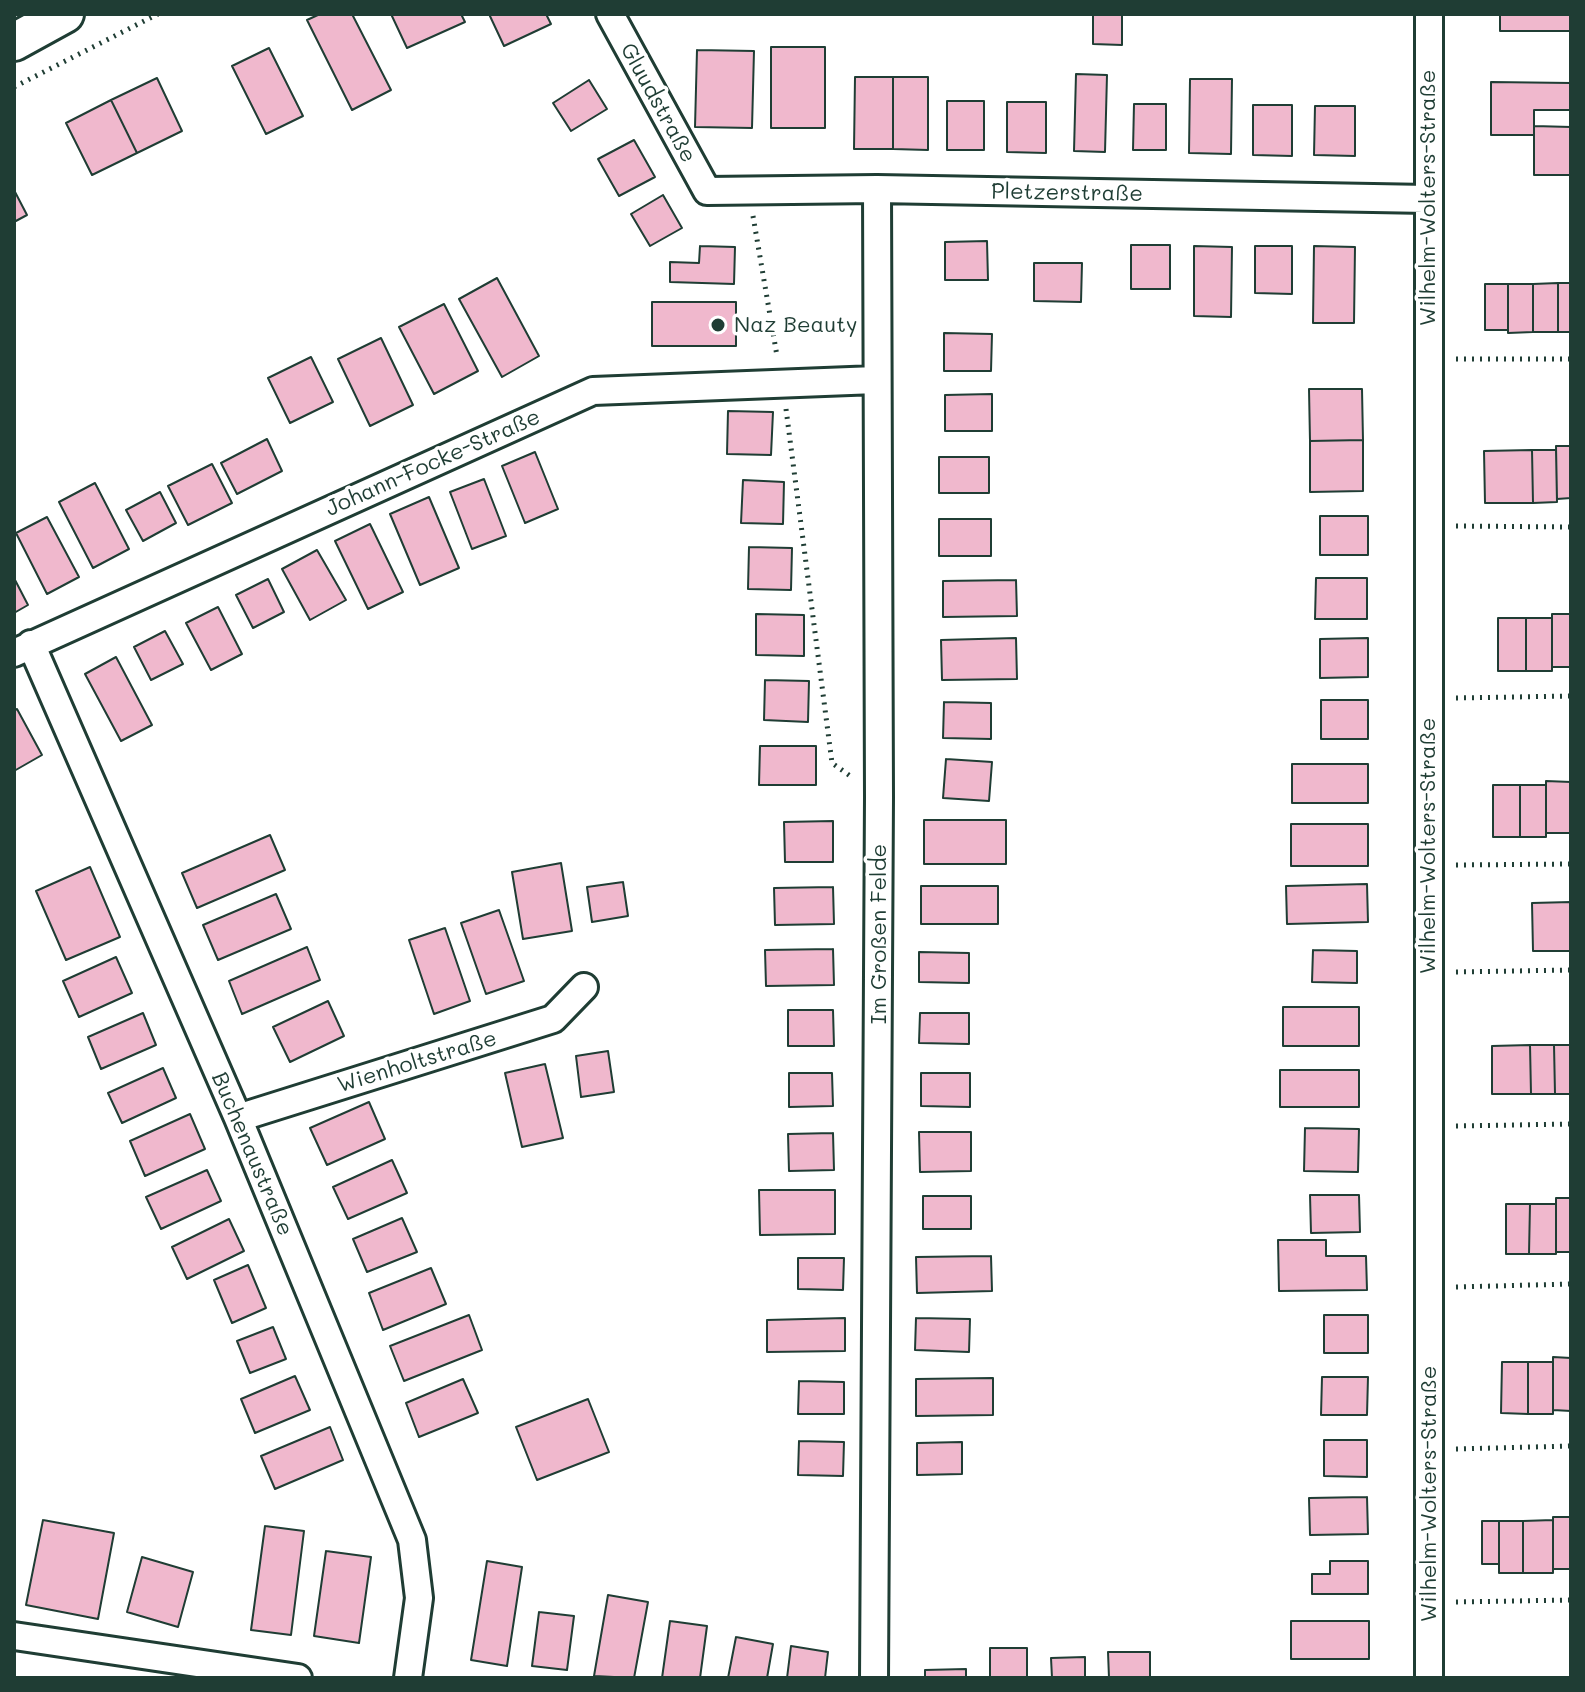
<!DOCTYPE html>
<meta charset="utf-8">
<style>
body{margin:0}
#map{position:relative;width:1585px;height:1692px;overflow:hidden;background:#fff;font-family:Mali,sans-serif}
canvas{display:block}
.frame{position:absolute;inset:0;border:16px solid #1f3d34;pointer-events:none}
</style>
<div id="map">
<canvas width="1585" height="1692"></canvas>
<div class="frame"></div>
</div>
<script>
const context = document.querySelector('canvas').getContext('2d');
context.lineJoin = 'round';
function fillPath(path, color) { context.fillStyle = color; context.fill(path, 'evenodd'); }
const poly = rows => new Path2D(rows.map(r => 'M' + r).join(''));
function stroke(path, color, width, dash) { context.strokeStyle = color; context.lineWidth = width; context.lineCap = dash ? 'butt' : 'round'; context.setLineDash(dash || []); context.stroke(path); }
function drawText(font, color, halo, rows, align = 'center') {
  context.font = font + ' Mali,sans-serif'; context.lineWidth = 7; context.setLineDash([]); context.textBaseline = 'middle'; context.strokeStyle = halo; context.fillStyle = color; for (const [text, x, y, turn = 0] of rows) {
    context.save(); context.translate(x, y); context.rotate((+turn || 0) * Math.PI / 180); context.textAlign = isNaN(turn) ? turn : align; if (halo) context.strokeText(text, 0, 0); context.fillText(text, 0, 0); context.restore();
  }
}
const building = poly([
 [320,14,352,14,391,90,352,110,307,20,320,14],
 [391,14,461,14,465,22,407,48,391,14],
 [489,14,546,14,551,24,504,46,489,14],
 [1093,14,1122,14,1122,45,1093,44,1093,14],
 [1500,14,1571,14,1571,31,1500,31,1500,14],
 [771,47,825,47,825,128,771,128,771,47],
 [269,48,303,116,266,134,232,66,269,48],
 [697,50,754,51,752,128,695,127,697,50],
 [1076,74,1107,75,1105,152,1074,151,1076,74],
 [855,77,893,77,893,149,854,149,855,77],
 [893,77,928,77,928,150,893,149,893,77],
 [157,78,182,131,137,153,111,100,157,78],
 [1190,79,1232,79,1231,154,1189,153,1190,79],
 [589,80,607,109,571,131,553,103,589,80],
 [1491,82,1571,83,1571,110,1534,110,1534,135,1491,135,1491,82],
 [111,100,137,153,92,175,66,123,111,100],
 [947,101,984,101,984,150,947,150,947,101],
 [1007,102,1046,102,1046,153,1007,152,1007,102],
 [1134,104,1166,104,1166,150,1133,150,1134,104],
 [1253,105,1292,105,1292,156,1253,155,1253,105],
 [1315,106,1355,106,1355,156,1314,155,1315,106],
 [1534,126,1571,127,1571,175,1534,175,1534,126],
 [634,140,655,177,619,196,598,159,634,140],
 [14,190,27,215,14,222,14,190],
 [663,195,682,228,650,246,631,214,663,195],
 [987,241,988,280,945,280,945,242,987,241],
 [1131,245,1170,245,1170,289,1131,289,1131,245],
 [700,246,735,247,734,284,670,282,670,262,699,263,700,246],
 [1194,246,1232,247,1231,317,1194,316,1194,246],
 [1255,246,1292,246,1292,294,1255,293,1255,246],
 [1314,246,1355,247,1354,323,1313,323,1314,246],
 [1034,263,1082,263,1081,302,1034,301,1034,263],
 [497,278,539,356,502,377,459,299,497,278],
 [1558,283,1558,332,1533,332,1533,284,1558,283],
 [1558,283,1571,283,1571,332,1558,332,1558,283],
 [1485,284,1508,284,1508,330,1485,330,1485,284],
 [1508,284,1533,284,1533,332,1508,333,1508,284],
 [652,302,736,302,736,346,652,346,652,302],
 [444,304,478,371,434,394,399,327,444,304],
 [944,333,992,334,991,371,944,371,944,333],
 [381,338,413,405,370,426,338,359,381,338],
 [311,357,333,402,290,423,268,378,311,357],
 [1309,389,1362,389,1363,440,1310,441,1309,389],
 [992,394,992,431,945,431,945,395,992,394],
 [728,411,773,412,771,455,727,454,728,411],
 [267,439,282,471,237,494,221,463,267,439],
 [1363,440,1363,491,1310,492,1310,441,1363,440],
 [1556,446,1571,446,1571,498,1557,499,1556,446],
 [1532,450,1533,503,1485,503,1484,451,1532,450],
 [1532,450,1556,450,1557,502,1533,503,1532,450],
 [535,452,558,509,525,523,502,466,535,452],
 [939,457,989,457,989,493,939,493,939,457],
 [212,464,232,503,188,525,168,486,212,464],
 [484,479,506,536,472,549,450,492,484,479],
 [743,480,784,482,783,524,741,523,743,480],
 [95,483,129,549,93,568,59,502,95,483],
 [160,492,176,523,143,541,126,510,160,492],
 [429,497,459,568,420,585,390,514,429,497],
 [1320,516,1368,516,1368,555,1320,555,1320,516],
 [47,517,79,577,47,594,16,533,47,517],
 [939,519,991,519,991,556,939,556,939,519],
 [370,524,403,592,368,609,335,541,370,524],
 [749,547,792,548,791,590,748,589,749,547],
 [317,550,346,600,310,620,282,569,317,550],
 [14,578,28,605,14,613,14,578],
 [1316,578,1367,578,1367,619,1315,619,1316,578],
 [268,579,284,612,253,628,236,595,268,579],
 [1016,580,1017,616,943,617,943,581,1016,580],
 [218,607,242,654,211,670,186,623,218,607],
 [756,614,804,615,804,656,756,655,756,614],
 [1552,614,1571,614,1571,667,1552,667,1552,614],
 [1498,618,1526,618,1526,671,1498,671,1498,618],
 [1526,618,1552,618,1552,671,1526,671,1526,618],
 [165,631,183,664,151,680,134,647,165,631],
 [1016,638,1017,679,942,680,941,640,1016,638],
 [1368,638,1368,677,1320,678,1320,639,1368,638],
 [116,657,152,725,121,741,85,674,116,657],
 [765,680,809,681,808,722,764,720,765,680],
 [1321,700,1368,700,1368,739,1321,739,1321,700],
 [944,702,991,703,991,739,943,738,944,702],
 [17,709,42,755,14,771,14,711,17,709],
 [760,746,816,746,816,785,759,785,760,746],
 [946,759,992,762,989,801,943,798,946,759],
 [1292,764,1368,764,1368,803,1292,803,1292,764],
 [1546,781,1571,782,1571,833,1546,833,1546,781],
 [1493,785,1520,785,1520,837,1493,837,1493,785],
 [1520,785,1546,785,1546,837,1520,837,1520,785],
 [924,820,1006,820,1006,864,924,864,924,820],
 [833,821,833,862,785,862,784,822,833,821],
 [1291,824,1368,824,1368,866,1291,866,1291,824],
 [270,835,285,870,197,908,182,873,270,835],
 [561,863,572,931,523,939,512,872,561,863],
 [90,867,120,937,66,960,36,891,90,867],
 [623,882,628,916,592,922,587,887,623,882],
 [1367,884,1368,922,1287,924,1286,886,1367,884],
 [921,886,998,886,998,924,921,924,921,886],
 [833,887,834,924,775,925,774,888,833,887],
 [276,894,291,929,218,960,203,925,276,894],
 [1571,902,1571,951,1533,951,1532,903,1571,902],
 [499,910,524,981,486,994,461,923,499,910],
 [445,928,470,1001,434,1014,409,940,445,928],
 [307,947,320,980,242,1014,229,981,307,947],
 [833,949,834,985,766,986,765,950,833,949],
 [1313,950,1357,951,1357,983,1312,982,1313,950],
 [919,952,969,953,969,983,919,982,919,952],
 [116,957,132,993,79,1017,63,981,116,957],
 [328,1001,344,1036,290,1062,273,1027,328,1001],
 [1283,1007,1359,1007,1359,1046,1283,1046,1283,1007],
 [788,1010,833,1010,834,1046,788,1046,788,1010],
 [143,1013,156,1045,101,1069,88,1037,143,1013],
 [920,1013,969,1013,969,1044,919,1043,920,1013],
 [1530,1045,1531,1094,1492,1094,1492,1046,1530,1045],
 [1530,1045,1554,1045,1555,1094,1531,1094,1530,1045],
 [1554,1045,1571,1045,1571,1094,1555,1094,1554,1045],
 [608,1051,614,1092,581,1097,576,1056,608,1051],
 [545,1064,563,1138,522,1147,505,1073,545,1064],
 [163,1068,176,1098,122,1123,108,1093,163,1068],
 [1280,1070,1359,1070,1359,1107,1280,1107,1280,1070],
 [789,1073,832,1073,833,1106,789,1107,789,1073],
 [921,1073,970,1073,970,1107,921,1106,921,1073],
 [369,1102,385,1139,327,1165,310,1128,369,1102],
 [190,1114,205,1149,145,1176,130,1141,190,1114],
 [1305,1128,1359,1129,1358,1172,1304,1171,1305,1128],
 [919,1132,971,1132,971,1171,920,1172,919,1132],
 [833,1133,834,1170,789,1171,788,1134,833,1133],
 [392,1160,407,1193,348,1219,333,1187,392,1160],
 [207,1170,221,1201,161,1229,146,1197,207,1170],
 [759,1190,835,1190,835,1234,760,1235,759,1190],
 [1310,1195,1359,1195,1360,1232,1311,1233,1310,1195],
 [923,1196,971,1196,971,1229,923,1229,923,1196],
 [1556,1198,1571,1198,1571,1252,1556,1252,1556,1198],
 [1506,1204,1530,1204,1529,1254,1506,1254,1506,1204],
 [1530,1204,1556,1204,1556,1254,1529,1254,1530,1204],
 [402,1218,417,1252,367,1272,353,1239,402,1218],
 [229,1219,244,1251,187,1279,172,1247,229,1219],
 [1278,1240,1326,1240,1326,1256,1366,1256,1367,1290,1279,1291,1278,1240],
 [991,1256,992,1291,917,1293,916,1257,991,1256],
 [798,1258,844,1258,843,1290,798,1289,798,1258],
 [248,1265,266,1308,232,1323,214,1280,248,1265],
 [431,1268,446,1304,383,1330,369,1293,431,1268],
 [469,1315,482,1350,404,1381,390,1346,469,1315],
 [1324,1315,1368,1315,1368,1353,1324,1353,1324,1315],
 [845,1318,845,1351,767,1352,767,1320,845,1318],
 [916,1318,970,1319,969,1352,915,1350,916,1318],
 [273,1327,286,1359,250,1373,237,1341,273,1327],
 [1553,1357,1571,1358,1571,1411,1553,1410,1553,1357],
 [1502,1362,1528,1362,1528,1414,1501,1413,1502,1362],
 [1528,1362,1553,1362,1553,1414,1528,1414,1528,1362],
 [295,1376,310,1410,255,1433,241,1399,295,1376],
 [1322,1377,1368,1377,1367,1415,1321,1415,1322,1377],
 [993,1378,993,1415,916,1416,916,1379,993,1378],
 [463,1379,478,1413,419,1437,406,1403,463,1379],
 [799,1381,844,1382,844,1414,798,1414,799,1381],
 [588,1399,609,1452,537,1480,516,1427,588,1399],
 [330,1427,343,1460,275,1489,261,1456,330,1427],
 [1324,1440,1367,1440,1367,1477,1324,1476,1324,1440],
 [799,1441,844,1442,843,1476,798,1475,799,1441],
 [962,1442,962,1474,917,1475,917,1443,962,1442],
 [1367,1497,1368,1534,1310,1535,1309,1498,1367,1497],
 [1553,1517,1571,1517,1571,1569,1553,1569,1553,1517],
 [43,1520,114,1533,98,1619,26,1605,43,1520],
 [1553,1520,1553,1573,1523,1573,1523,1521,1553,1520],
 [1482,1521,1499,1521,1499,1564,1482,1564,1482,1521],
 [1499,1521,1523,1521,1523,1573,1499,1573,1499,1521],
 [265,1526,304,1531,291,1635,251,1630,265,1526],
 [326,1551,371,1557,359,1643,314,1636,326,1551],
 [142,1557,193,1572,178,1627,127,1612,142,1557],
 [487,1561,522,1567,507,1666,471,1660,487,1561],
 [1330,1561,1368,1561,1368,1594,1312,1594,1312,1574,1330,1574,1330,1561],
 [608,1595,648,1602,634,1678,594,1676,608,1595],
 [539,1612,574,1616,567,1670,532,1666,539,1612],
 [670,1621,707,1626,700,1678,662,1678,670,1621],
 [1291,1621,1369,1621,1369,1659,1291,1659,1291,1621],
 [736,1637,773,1644,767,1678,728,1678,736,1637],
 [791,1646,828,1652,825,1678,787,1678,791,1646],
 [990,1648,1027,1648,1027,1678,990,1678,990,1648],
 [1108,1652,1150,1652,1150,1678,1109,1678,1108,1652],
 [1085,1657,1085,1678,1052,1678,1051,1658,1085,1657],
 [966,1669,966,1678,925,1678,925,1670,966,1669]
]);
const path = poly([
 [14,87,158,14],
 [753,216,777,356],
 [1456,359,1571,359],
 [786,409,832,763,853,778],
 [1456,526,1571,527],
 [1456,698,1571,696],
 [1456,865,1571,864],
 [1456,972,1571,970],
 [1456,1126,1571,1124],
 [1456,1287,1571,1284],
 [1456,1449,1571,1446],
 [1456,1602,1571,1600]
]);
const street = poly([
 [610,14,707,191,877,189,1428,199],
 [1429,14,1429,1678],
 [31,644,238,1118,412,1540,419,1598,408,1678],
 [14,653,593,391,876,380],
 [238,1118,553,1019,584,987],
 [14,1636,298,1678],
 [874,1678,879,797,877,189]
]);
const secondary = poly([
 [14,42,65,14]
]);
const markers = [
 [718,325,8,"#1f3d34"]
];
const streetNames = [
 ["Gluudstraße",658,103,61],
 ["Pletzerstraße",1067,193,1],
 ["Wilhelm-Wolters-Straße",1428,198,-90],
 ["Johann-Focke-Straße",433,463,-24],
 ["Wilhelm-Wolters-Straße",1428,846,-90],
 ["Im Großen Felde",879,934,-90],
 ["Wienholtstraße",417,1062,-17],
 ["Buchenaustraße",252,1154,67],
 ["Wilhelm-Wolters-Straße",1429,1494,-90]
];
const poiNames = [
 ["Naz Beauty",734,325]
];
fillPath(building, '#f0b8cd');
stroke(building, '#1f3d34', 2);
stroke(street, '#1f3d34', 32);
stroke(secondary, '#1f3d34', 42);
stroke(path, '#1f3d34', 5, [2, 6]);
stroke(street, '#fff', 26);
stroke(secondary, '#fff', 36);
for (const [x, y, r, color] of markers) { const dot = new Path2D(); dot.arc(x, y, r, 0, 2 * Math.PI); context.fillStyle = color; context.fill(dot); stroke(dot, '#fff', 3); }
drawText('22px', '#1f3d34', '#fff', streetNames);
drawText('22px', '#1f3d34', '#fff', poiNames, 'left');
</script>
